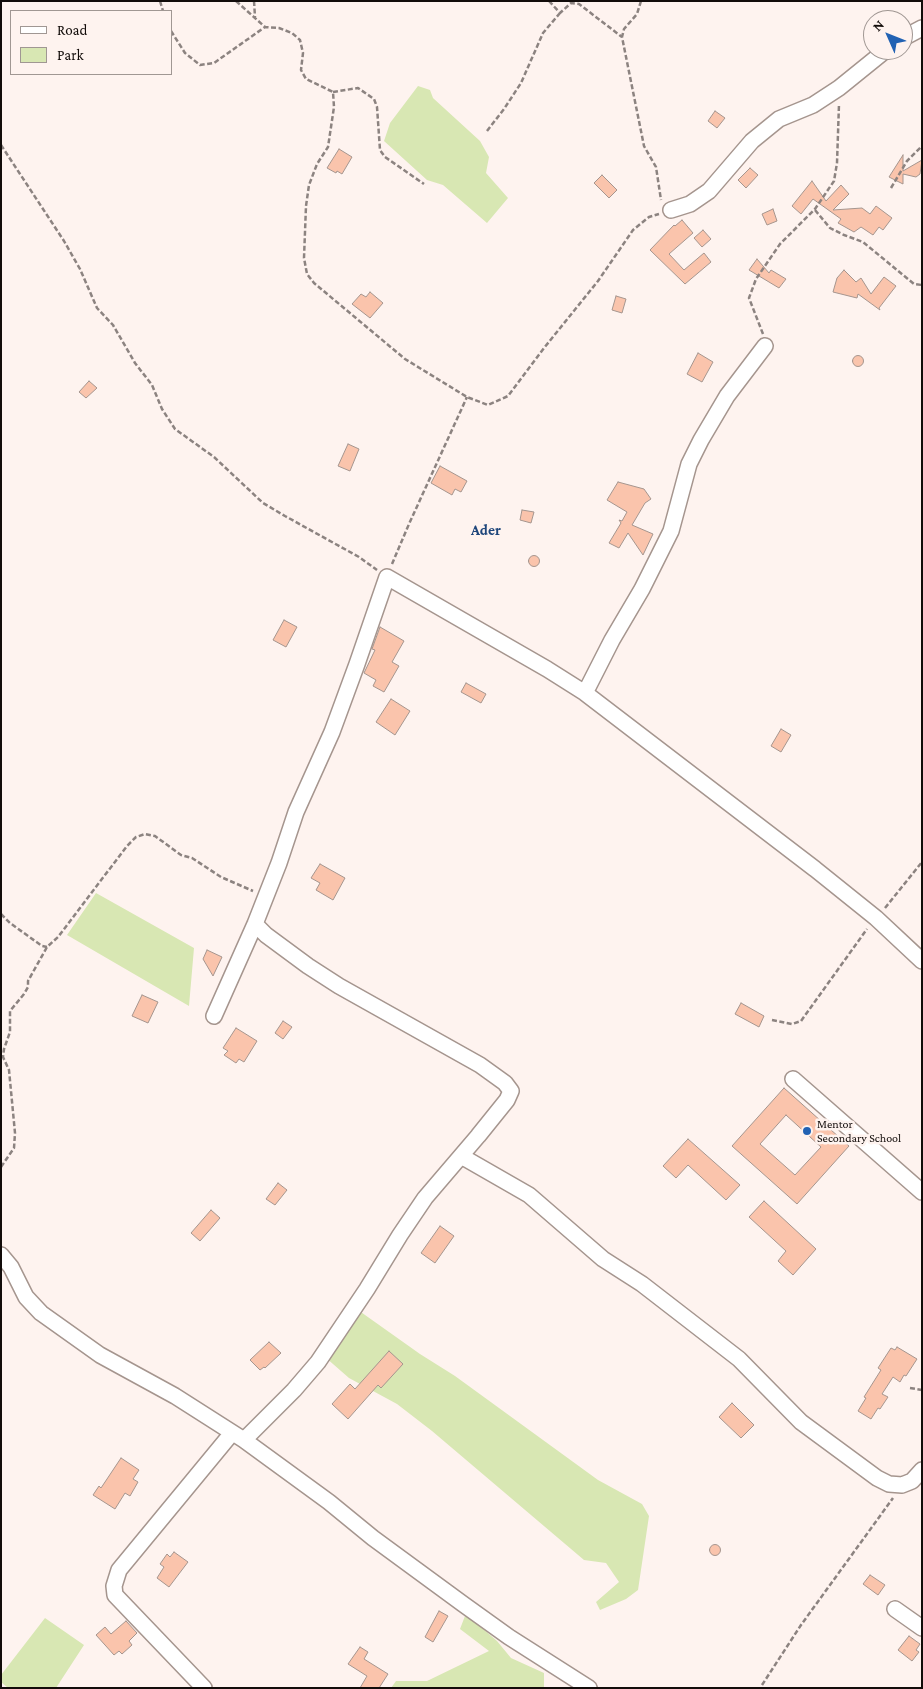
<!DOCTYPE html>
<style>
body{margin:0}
#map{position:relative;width:923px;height:1689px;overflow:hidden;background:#fef3ef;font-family:"Crimson Pro",serif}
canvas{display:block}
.frame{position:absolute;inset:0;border:2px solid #120c0a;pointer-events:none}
.legend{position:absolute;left:10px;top:10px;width:162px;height:65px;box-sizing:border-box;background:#fef3ef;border:1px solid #a09793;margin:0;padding:6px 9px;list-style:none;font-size:15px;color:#120c0a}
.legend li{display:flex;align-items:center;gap:10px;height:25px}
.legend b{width:25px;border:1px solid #a09793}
.north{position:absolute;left:863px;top:10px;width:50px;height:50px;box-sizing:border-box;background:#fef3ef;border:1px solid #a09793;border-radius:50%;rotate:314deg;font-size:14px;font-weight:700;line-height:20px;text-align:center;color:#120c0a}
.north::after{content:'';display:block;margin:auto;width:18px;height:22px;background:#2262b3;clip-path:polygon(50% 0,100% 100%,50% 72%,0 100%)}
</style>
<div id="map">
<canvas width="923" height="1689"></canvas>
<div class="frame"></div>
<ul class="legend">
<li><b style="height:6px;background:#fff"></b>Road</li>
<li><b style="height:14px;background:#d8e7b3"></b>Park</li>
</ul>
<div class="north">N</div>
</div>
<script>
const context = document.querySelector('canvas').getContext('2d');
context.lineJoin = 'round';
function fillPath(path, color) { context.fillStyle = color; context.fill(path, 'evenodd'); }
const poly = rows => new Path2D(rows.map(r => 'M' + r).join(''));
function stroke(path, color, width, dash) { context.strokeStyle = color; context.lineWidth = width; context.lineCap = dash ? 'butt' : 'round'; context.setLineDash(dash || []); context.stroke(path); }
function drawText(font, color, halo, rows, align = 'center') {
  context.font = font + ' "Crimson Pro",serif'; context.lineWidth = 5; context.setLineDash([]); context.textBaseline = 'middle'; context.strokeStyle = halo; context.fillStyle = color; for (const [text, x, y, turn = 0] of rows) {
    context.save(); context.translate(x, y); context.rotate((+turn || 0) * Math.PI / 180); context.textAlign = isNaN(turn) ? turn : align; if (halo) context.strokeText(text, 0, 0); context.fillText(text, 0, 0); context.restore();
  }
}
const green = poly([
 [418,86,430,90,433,98,480,141,489,157,486,173,508,198,487,223,443,185,427,180,384,141,390,123],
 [96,893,194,948,189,1006,67,935],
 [358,1310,420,1354,455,1376,598,1480,642,1504,649,1516,638,1590,626,1599,600,1610,596,1602,619,1582,606,1563,584,1560,432,1431,397,1404,349,1378,325,1357],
 [465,1616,474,1621,497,1641,511,1658,544,1673,544,1688,391,1688,396,1681,427,1681,489,1651,460,1629],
 [45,1618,84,1645,56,1688,8,1688,1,1682,1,1675]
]);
const building = poly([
 [715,111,725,118,717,128,708,121,715,111],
 [339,149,352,157,342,174,337,171,336,173,327,168,339,149],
 [903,155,903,171,922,160,920,174,916,177,903,174,903,184,889,177,903,155],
 [750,168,758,175,746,188,738,180,750,168],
 [602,175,617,190,609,198,594,183,602,175],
 [812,181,826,201,841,185,849,194,833,210,862,208,870,214,876,206,892,218,883,230,879,227,873,235,861,227,854,232,838,223,841,219,813,199,801,214,792,206,812,181],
 [773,209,777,221,767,225,762,214,773,209],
 [682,220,693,233,669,254,684,270,704,253,711,262,685,284,650,250,674,225,675,226,682,220],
 [703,230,711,239,702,247,694,238,703,230],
 [757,259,769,273,771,270,786,279,779,288,749,270,757,259],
 [844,270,856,282,861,278,871,294,884,277,896,286,879,308,880,310,858,294,857,298,833,292,837,278,844,270],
 [370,292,383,303,370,318,352,304,361,294,366,297,370,292],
 [616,296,626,299,622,313,612,310,616,296],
 [698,353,713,362,702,382,687,374,698,353],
 '852.5 361a5.5 5.5 0 1 1 11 0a5.5 5.5 0 1 1-11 0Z',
 [89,381,97,388,86,398,79,392,89,381],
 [348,444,359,449,350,471,338,466,348,444],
 [440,466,467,481,461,492,455,489,452,495,431,483,440,466],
 [618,482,644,489,651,499,645,503,632,525,653,534,643,555,628,533,619,548,609,543,621,523,619,520,622,521,627,512,607,500,618,482],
 [522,510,534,512,531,523,520,520,522,510],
 '528.5 561a5.5 5.5 0 1 1 11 0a5.5 5.5 0 1 1-11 0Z',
 [284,620,297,627,286,647,273,640,284,620],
 [380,627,404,641,392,662,399,666,384,692,373,686,376,680,364,673,375,650,372,649,380,627],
 [466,683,486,694,481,703,461,692,466,683],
 [391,699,410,711,395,735,376,722,391,699],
 [781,729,791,735,781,752,771,746,781,729],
 [320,864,345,878,333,900,316,890,320,883,311,878,320,864],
 [207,950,222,957,213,976,203,959,207,950],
 [142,995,158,1002,148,1023,132,1016,142,995],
 [741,1003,764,1016,759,1027,735,1014,741,1003],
 [283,1021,292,1027,283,1039,275,1033,283,1021],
 [236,1028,257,1041,244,1062,239,1059,236,1063,224,1055,228,1051,223,1048,236,1028],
 [784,1088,849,1146,797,1204,732,1146,784,1088],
 [786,1115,821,1147,795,1175,760,1144,786,1115],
 [688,1139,740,1185,726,1200,688,1165,676,1178,663,1166,688,1139],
 [278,1183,287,1190,275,1205,266,1199,278,1183],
 [764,1201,816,1249,793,1275,778,1261,786,1251,749,1217,764,1201],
 [211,1210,220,1218,200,1241,191,1233,211,1210],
 [440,1226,454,1236,435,1263,421,1253,440,1226],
 [269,1342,281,1353,265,1368,264,1367,260,1370,250,1360,269,1342],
 [897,1347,917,1359,906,1376,904,1375,900,1382,893,1377,882,1394,888,1397,880,1409,878,1408,871,1419,858,1411,866,1398,864,1397,881,1370,878,1368,891,1348,895,1350,897,1347],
 [389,1351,403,1364,381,1388,378,1385,348,1419,332,1404,350,1384,355,1389,389,1351],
 [732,1403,754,1425,741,1438,719,1417,732,1403],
 [121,1458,139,1470,133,1479,138,1482,130,1496,125,1493,115,1509,93,1495,99,1486,101,1488,121,1458],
 '709.5 1550a5.5 5.5 0 1 1 11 0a5.5 5.5 0 1 1-11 0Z',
 [174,1552,188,1562,169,1587,157,1578,164,1567,160,1564,167,1554,170,1557,174,1552],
 [870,1575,885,1585,878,1595,863,1584,870,1575],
 [439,1611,448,1616,433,1642,425,1637,439,1611],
 [126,1621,137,1633,129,1641,132,1645,122,1654,119,1651,114,1655,96,1635,105,1627,111,1634,126,1621],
 [909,1636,920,1644,916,1650,919,1652,912,1661,898,1650,909,1636],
 [360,1647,368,1652,364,1659,388,1674,379,1688,360,1688,367,1676,348,1664,360,1647]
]);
const path = poly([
 [160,1,163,11],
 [236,1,265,27,279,28,292,33,300,40,303,53,301,70,306,79,333,92,334,107,328,147,317,164,309,185,306,206,304,258,307,274,314,283,405,359,467,397,488,405,508,396,544,348,598,281,633,230,649,217,659,214],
 [254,1,255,17],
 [549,1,560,13,571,3,579,4,622,37],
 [641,1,637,14,624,29,622,37,644,146,656,167,661,200],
 [171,31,185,53,200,65,214,63,265,27],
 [333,92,358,88,374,99,377,107,380,150,385,157,424,184],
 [487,131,504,109,521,83,543,33,560,13],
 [1,145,64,241,80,269,97,308,113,325,135,363,152,385,162,409,175,429,214,457,263,503,285,516,359,557,377,570],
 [891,188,907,161,922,146],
 [815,210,830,228,844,235,863,242,914,284,922,285],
 [763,334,749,298,756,279,780,244,815,209,834,181,837,163,839,104],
 [392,564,409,524,467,397],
 [885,908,922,862],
 [1,914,10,923,42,946,47,947],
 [772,1020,792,1024,801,1021,867,929],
 [1,1167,14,1148,15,1133,9,1070,3,1057,4,1049,10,1032,10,1011,24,994,28,987,28,981,47,947,58,937,127,846,136,837,145,834,155,836,181,855,192,858,221,877,253,891],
 [910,1388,922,1390],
 [762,1685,801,1625,893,1498]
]);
const minor = poly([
 [903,38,922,28],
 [671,210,690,204,709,191,752,141,779,119,813,105,839,88,886,50],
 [585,693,612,640,642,589,671,531,689,464,701,440,727,396,765,346],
 [214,1016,255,924,279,863,296,812,332,732,357,664,387,577,547,669,585,693,815,869,876,918,922,961],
 [793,1079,922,1192],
 [461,1156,529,1195,603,1259,642,1284,739,1359,801,1422,877,1478,889,1484,902,1485,912,1481,922,1470],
 [1,1255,11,1267,26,1297,41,1313,100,1355,175,1396,244,1440,329,1502,373,1538,463,1604,509,1637,589,1688],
 [244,1440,294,1390,318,1362,367,1289,400,1235,425,1198,478,1136,507,1100,511,1091,505,1083,480,1065,339,986,308,966,266,935,255,924],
 [895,1609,922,1628],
 [204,1688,115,1595,114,1586,119,1570,232,1433]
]);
const markers = [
 [807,1131,5,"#2262b3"]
];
const poiNames = [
 ["Mentor",817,1124],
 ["Secondary School",817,1138]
];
const quarterNames = [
 ["Ader",486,530]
];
fillPath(green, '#d8e7b3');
fillPath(building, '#fac4ac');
stroke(building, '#a5958e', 1);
stroke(minor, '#a5958e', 18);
stroke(path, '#8c8380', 2.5, [5, 2.5]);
stroke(minor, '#fff', 15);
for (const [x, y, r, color] of markers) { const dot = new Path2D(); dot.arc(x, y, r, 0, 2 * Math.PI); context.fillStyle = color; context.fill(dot); stroke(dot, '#fef3ef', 2); }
drawText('12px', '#120c0a', '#fef3ef', poiNames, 'left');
drawText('bold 15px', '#1e467b', '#fef3ef', quarterNames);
</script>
